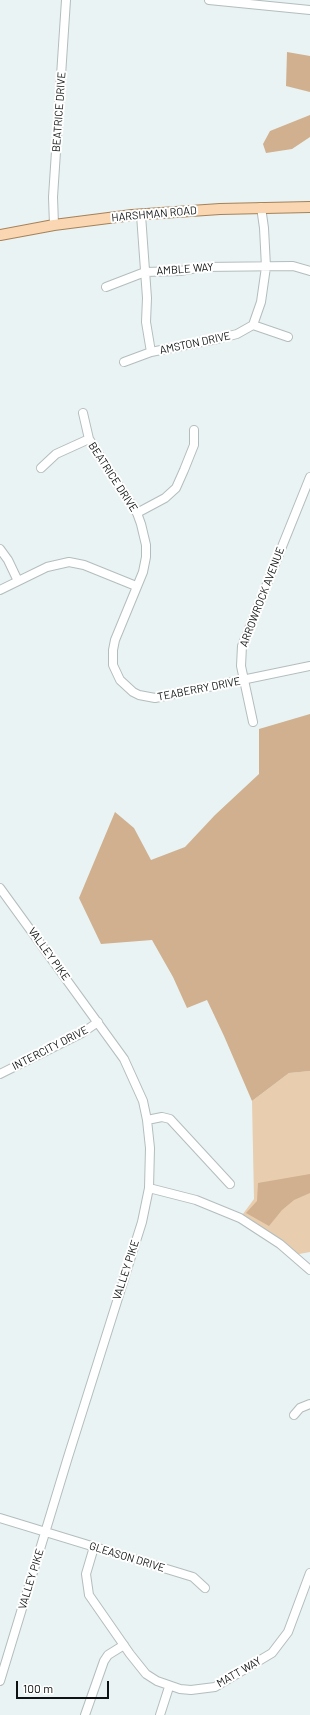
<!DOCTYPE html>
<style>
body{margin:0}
#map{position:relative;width:310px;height:1715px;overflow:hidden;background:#e9f3f3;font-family:Barlow,sans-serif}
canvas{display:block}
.scale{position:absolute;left:16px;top:1681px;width:93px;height:18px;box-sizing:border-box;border:2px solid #0f1212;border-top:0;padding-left:5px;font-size:12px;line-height:14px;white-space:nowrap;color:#0f1212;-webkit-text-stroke:3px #fff;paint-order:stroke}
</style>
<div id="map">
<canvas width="310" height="1715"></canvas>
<div class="scale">100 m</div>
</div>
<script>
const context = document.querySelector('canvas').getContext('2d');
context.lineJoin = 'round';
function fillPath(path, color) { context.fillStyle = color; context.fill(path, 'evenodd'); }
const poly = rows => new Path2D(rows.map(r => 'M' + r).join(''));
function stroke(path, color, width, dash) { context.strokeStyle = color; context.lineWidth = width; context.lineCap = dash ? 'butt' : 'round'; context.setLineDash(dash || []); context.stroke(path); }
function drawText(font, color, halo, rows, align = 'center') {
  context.font = font + ' Barlow,sans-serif'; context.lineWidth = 4; context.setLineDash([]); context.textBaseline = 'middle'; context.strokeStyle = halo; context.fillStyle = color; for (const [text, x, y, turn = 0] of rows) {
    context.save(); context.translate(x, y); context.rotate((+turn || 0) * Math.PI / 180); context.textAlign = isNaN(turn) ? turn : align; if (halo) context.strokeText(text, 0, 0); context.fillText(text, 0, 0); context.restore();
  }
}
const green = poly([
 [310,1071,310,1252,294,1255,240,1218,254,1199,252,1101,289,1073]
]);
const forest = poly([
 [287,52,310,56,310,92,286,86],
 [310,115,310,137,292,149,266,153,263,144,270,131],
 [310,714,310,1071,289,1073,252,1101,224,1036,207,1000,187,1008,173,977,152,940,101,944,79,898,115,812,134,828,151,860,185,847,215,815,259,774,259,729],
 [310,1174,310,1193,294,1200,282,1210,269,1226,246,1213,257,1201,258,1183]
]);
const minor = poly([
 [209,0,310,10],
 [141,215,147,298,146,322,151,352],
 [54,225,53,197,66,0],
 [106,287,145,272,180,271,203,267,293,266,310,271],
 [253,325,261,302,266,267,264,228,261,207],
 [124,362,151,352,217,339,237,334,253,325,288,337],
 [83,413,89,439,137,513,141,524,146,545,146,557,143,572,115,640,113,650,113,665,120,680,133,692,139,695,155,698,310,666],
 [41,468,56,454,89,439],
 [137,513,165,498,176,488,184,470,194,445,194,430],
 [0,549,8,560,18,581],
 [0,590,47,567,69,562,84,565,136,586],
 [253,722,241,666,242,646,310,477],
 [0,888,124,1059,143,1101,147,1120,150,1148,149,1188,142,1222,68,1457,0,1681],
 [0,1074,82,1033,98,1022],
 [147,1120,162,1117,170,1119,230,1184],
 [149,1188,196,1200,240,1218,280,1244,310,1270],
 [294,1415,300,1408,310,1404],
 [0,1518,193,1577,205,1588],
 [94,1547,86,1574,89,1595,130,1654,146,1674,157,1681,180,1689,191,1690,215,1687,272,1653,288,1632,310,1573],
 [85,1715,104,1661,108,1655,124,1645],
 [160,1715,169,1687]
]);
const major = poly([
 [0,235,54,225,132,215,220,209,310,207]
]);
const streetNames = [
 ["BEATRICE DRIVE",59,112,-86],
 ["HARSHMAN ROAD",154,214,-5],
 ["AMBLE WAY",185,269,-4],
 ["AMSTON DRIVE",195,343,-12],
 ["BEATRICE DRIVE",113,477,57],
 ["ARROWROCK AVENUE",262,597,-69],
 ["TEABERRY DRIVE",199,689,-11],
 ["VALLEY PIKE",49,954,54],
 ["INTERCITY DRIVE",50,1048,-27],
 ["VALLEY PIKE",126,1270,-72],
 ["GLEASON DRIVE",127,1557,17],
 ["VALLEY PIKE",31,1579,-73],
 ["MATT WAY",239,1672,-30]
];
fillPath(green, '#e8cdaf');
fillPath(forest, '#d0b08e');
stroke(minor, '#b4bdbd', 10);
stroke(major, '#a58158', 12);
stroke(minor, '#fff', 8);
stroke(major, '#fad7b2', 10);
drawText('11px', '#0f1212', '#fff', streetNames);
</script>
